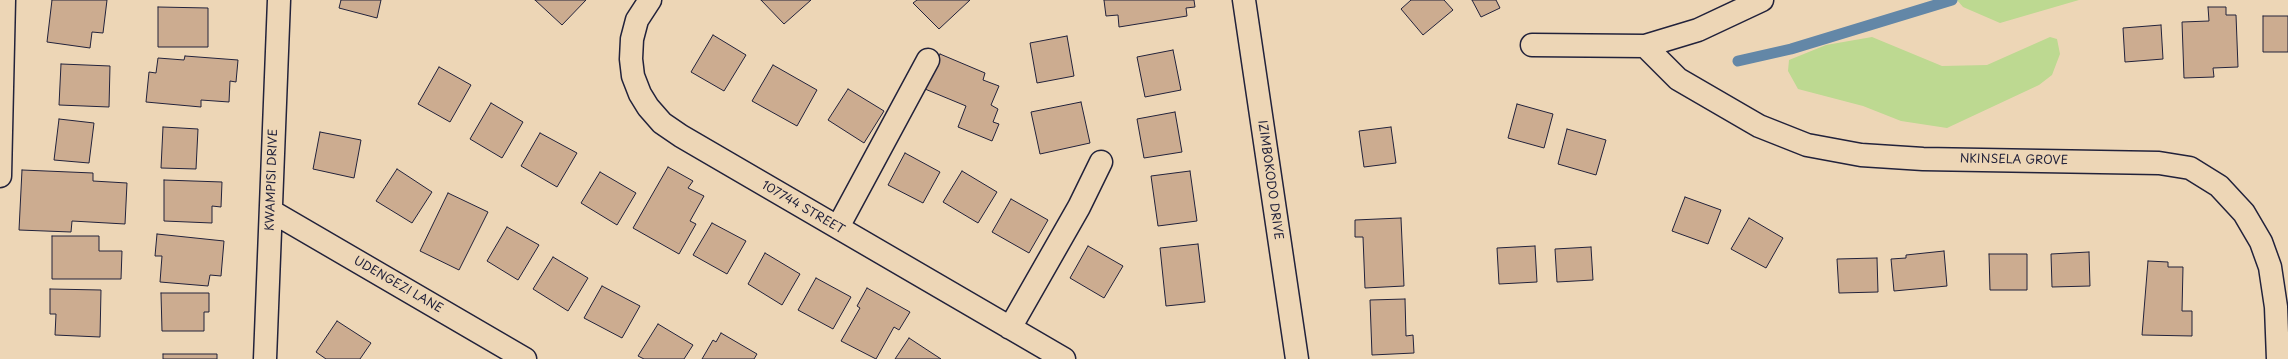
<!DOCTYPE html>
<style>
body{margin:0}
canvas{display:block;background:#edd6b6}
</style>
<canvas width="2288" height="359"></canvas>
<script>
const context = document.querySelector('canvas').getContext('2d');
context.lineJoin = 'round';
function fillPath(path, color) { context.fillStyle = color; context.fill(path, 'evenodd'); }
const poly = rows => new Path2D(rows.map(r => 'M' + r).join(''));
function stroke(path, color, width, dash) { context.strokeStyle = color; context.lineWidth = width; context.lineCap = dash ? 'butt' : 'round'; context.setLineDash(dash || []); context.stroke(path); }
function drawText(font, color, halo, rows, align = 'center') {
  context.font = font + ' "Playpen Sans",sans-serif'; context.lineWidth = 4; context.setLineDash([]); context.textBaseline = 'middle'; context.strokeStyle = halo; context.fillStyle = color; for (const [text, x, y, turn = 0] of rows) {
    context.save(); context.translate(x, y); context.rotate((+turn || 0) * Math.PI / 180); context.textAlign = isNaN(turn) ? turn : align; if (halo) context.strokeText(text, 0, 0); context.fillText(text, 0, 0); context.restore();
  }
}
const green = poly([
 [1957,0,2079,0,2000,23,1963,7],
 [1872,37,1942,66,1987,65,2050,37,2057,39,2060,54,2052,75,2039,85,1947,128,1901,121,1863,106,1798,89,1788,71,1789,60,1826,45]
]);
const stream = poly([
 [1738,61,1791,49,1952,0]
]);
const building = poly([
 [52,0,107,0,103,33,92,32,90,48,47,42,52,0],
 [341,0,381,0,377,18,339,8,341,0],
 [535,0,586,0,562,25,535,0],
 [761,0,811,0,784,24,761,0],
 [917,0,970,0,939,29,913,3,917,0],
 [1104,0,1194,0,1195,7,1186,8,1187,16,1119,27,1118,15,1106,16,1104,0],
 [1411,0,1444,0,1453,10,1423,35,1401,9,1411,0],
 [1472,0,1496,0,1500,8,1481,17,1472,0],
 [158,7,208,8,208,47,158,47,158,7],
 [2208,7,2226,7,2226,15,2236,15,2238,67,2213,68,2214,77,2184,78,2182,22,2209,21,2208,7],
 [2263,16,2288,16,2288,52,2263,52,2263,16],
 [2161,25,2163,59,2125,62,2123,28,2161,25],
 [713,35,746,55,724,91,691,72,713,35],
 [1067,36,1074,76,1037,83,1030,43,1067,36],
 [1173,50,1181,90,1145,97,1137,57,1173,50],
 [940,54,985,73,983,80,999,86,991,105,998,109,993,122,999,124,992,141,958,127,966,106,925,89,940,54],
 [185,56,238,60,236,82,230,81,229,102,201,100,201,107,146,102,149,72,156,73,158,58,184,60,185,56],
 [61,64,110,66,109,107,59,105,61,64],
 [773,65,817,90,797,126,752,101,773,65],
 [439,67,471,85,450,122,418,104,439,67],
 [848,89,884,111,864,143,828,120,848,89],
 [1081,102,1090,143,1040,154,1031,112,1081,102],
 [491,103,523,122,502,158,470,139,491,103],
 [1517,104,1553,114,1544,148,1508,138,1517,104],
 [1175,112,1182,152,1144,158,1137,119,1175,112],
 [59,119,94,123,89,163,54,160,59,119],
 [163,127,198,129,196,169,161,168,163,127],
 [1391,127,1396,163,1364,167,1359,131,1391,127],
 [1567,129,1606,140,1596,175,1558,164,1567,129],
 [320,132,361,140,354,178,313,169,320,132],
 [540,133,577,153,557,187,521,166,540,133],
 [905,153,940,172,923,203,888,185,905,153],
 [668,167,693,181,688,188,704,196,690,221,696,224,679,254,633,228,668,167],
 [397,169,432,192,412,223,376,201,397,169],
 [22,170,93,173,93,181,127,183,125,224,72,221,71,232,19,230,22,170],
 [962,171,997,192,978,223,943,202,962,171],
 [1190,171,1197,221,1158,226,1151,176,1190,171],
 [600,172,636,193,617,225,581,203,600,172],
 [164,180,222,182,221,207,212,206,212,223,164,221,164,180],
 [448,193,488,212,459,270,420,251,448,193],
 [1685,197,1721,210,1708,244,1672,231,1685,197],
 [1011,199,1048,220,1029,253,992,232,1011,199],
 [1401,218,1404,286,1365,288,1363,237,1355,237,1355,220,1401,218],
 [1749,218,1783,238,1766,268,1731,249,1749,218],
 [712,223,746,241,727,274,693,255,712,223],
 [507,227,539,245,518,280,487,261,507,227],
 [157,234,224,241,221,276,210,275,208,286,160,282,162,256,155,256,157,234],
 [52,236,99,236,99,251,122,251,121,279,52,279,52,236],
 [1198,244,1205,302,1166,306,1160,248,1198,244],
 [1088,246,1123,266,1104,298,1070,278,1088,246],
 [1535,246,1537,282,1499,284,1497,248,1535,246],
 [1591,247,1593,280,1557,282,1555,249,1591,247],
 [1944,251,1947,286,1894,291,1891,259,1906,258,1906,255,1944,251],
 [2089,252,2090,286,2052,287,2051,254,2089,252],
 [765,253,800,274,782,305,748,284,765,253],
 [1989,254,2027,254,2027,290,1990,290,1989,254],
 [553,257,588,278,568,311,533,289,553,257],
 [1877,258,1878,292,1839,293,1837,259,1877,258],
 [2148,261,2168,262,2168,267,2183,267,2182,311,2192,311,2192,336,2142,335,2148,261],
 [816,278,851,297,833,329,798,310,816,278],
 [602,286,640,306,622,338,584,318,602,286],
 [867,288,910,312,899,330,894,327,876,359,841,341,860,308,857,306,867,288],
 [50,289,101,290,100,337,55,335,56,314,50,314,50,289],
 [161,293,209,293,209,312,204,312,204,331,162,331,161,293],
 [1405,299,1406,336,1413,335,1414,353,1372,355,1370,300,1405,299],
 [337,321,371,343,360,359,326,359,316,352,337,321],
 [658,324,693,345,684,359,644,359,638,356,658,324],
 [721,333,757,354,754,359,702,359,713,340,716,342,721,333],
 [909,338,941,359,895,359,909,338],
 [163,354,217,354,217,359,163,359,163,354]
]);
const street = poly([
 [650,0,637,20,632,39,631,59,633,76,640,94,648,107,662,123,681,136,1064,359],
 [1244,0,1297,359],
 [1532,45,1645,46,1698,30,1762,0],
 [1645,46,1678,79,1759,126,1807,145,1861,155,1923,159,2159,163,2190,168,2219,186,2244,213,2261,242,2270,267,2276,307,2278,359],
 [0,176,4,0],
 [271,211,525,359],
 [838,227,928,60],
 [1010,328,1079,207,1101,162],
 [265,359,279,0]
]);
const streetNames = [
 ["NKINSELA GROVE",2014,160,1],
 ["KWAMPISI DRIVE",272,180,-88],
 ["IZIMBOKODO DRIVE",1270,180,82],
 ["107744 STREET",803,208,30],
 ["UDENGEZI LANE",398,285,30]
];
fillPath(green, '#bdd991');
stroke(stream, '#6387a7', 11);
fillPath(building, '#ccac90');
stroke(building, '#22223b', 1);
stroke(street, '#22223b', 25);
stroke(street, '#edd6b6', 22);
drawText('12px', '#22223b', '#edd6b6', streetNames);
</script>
